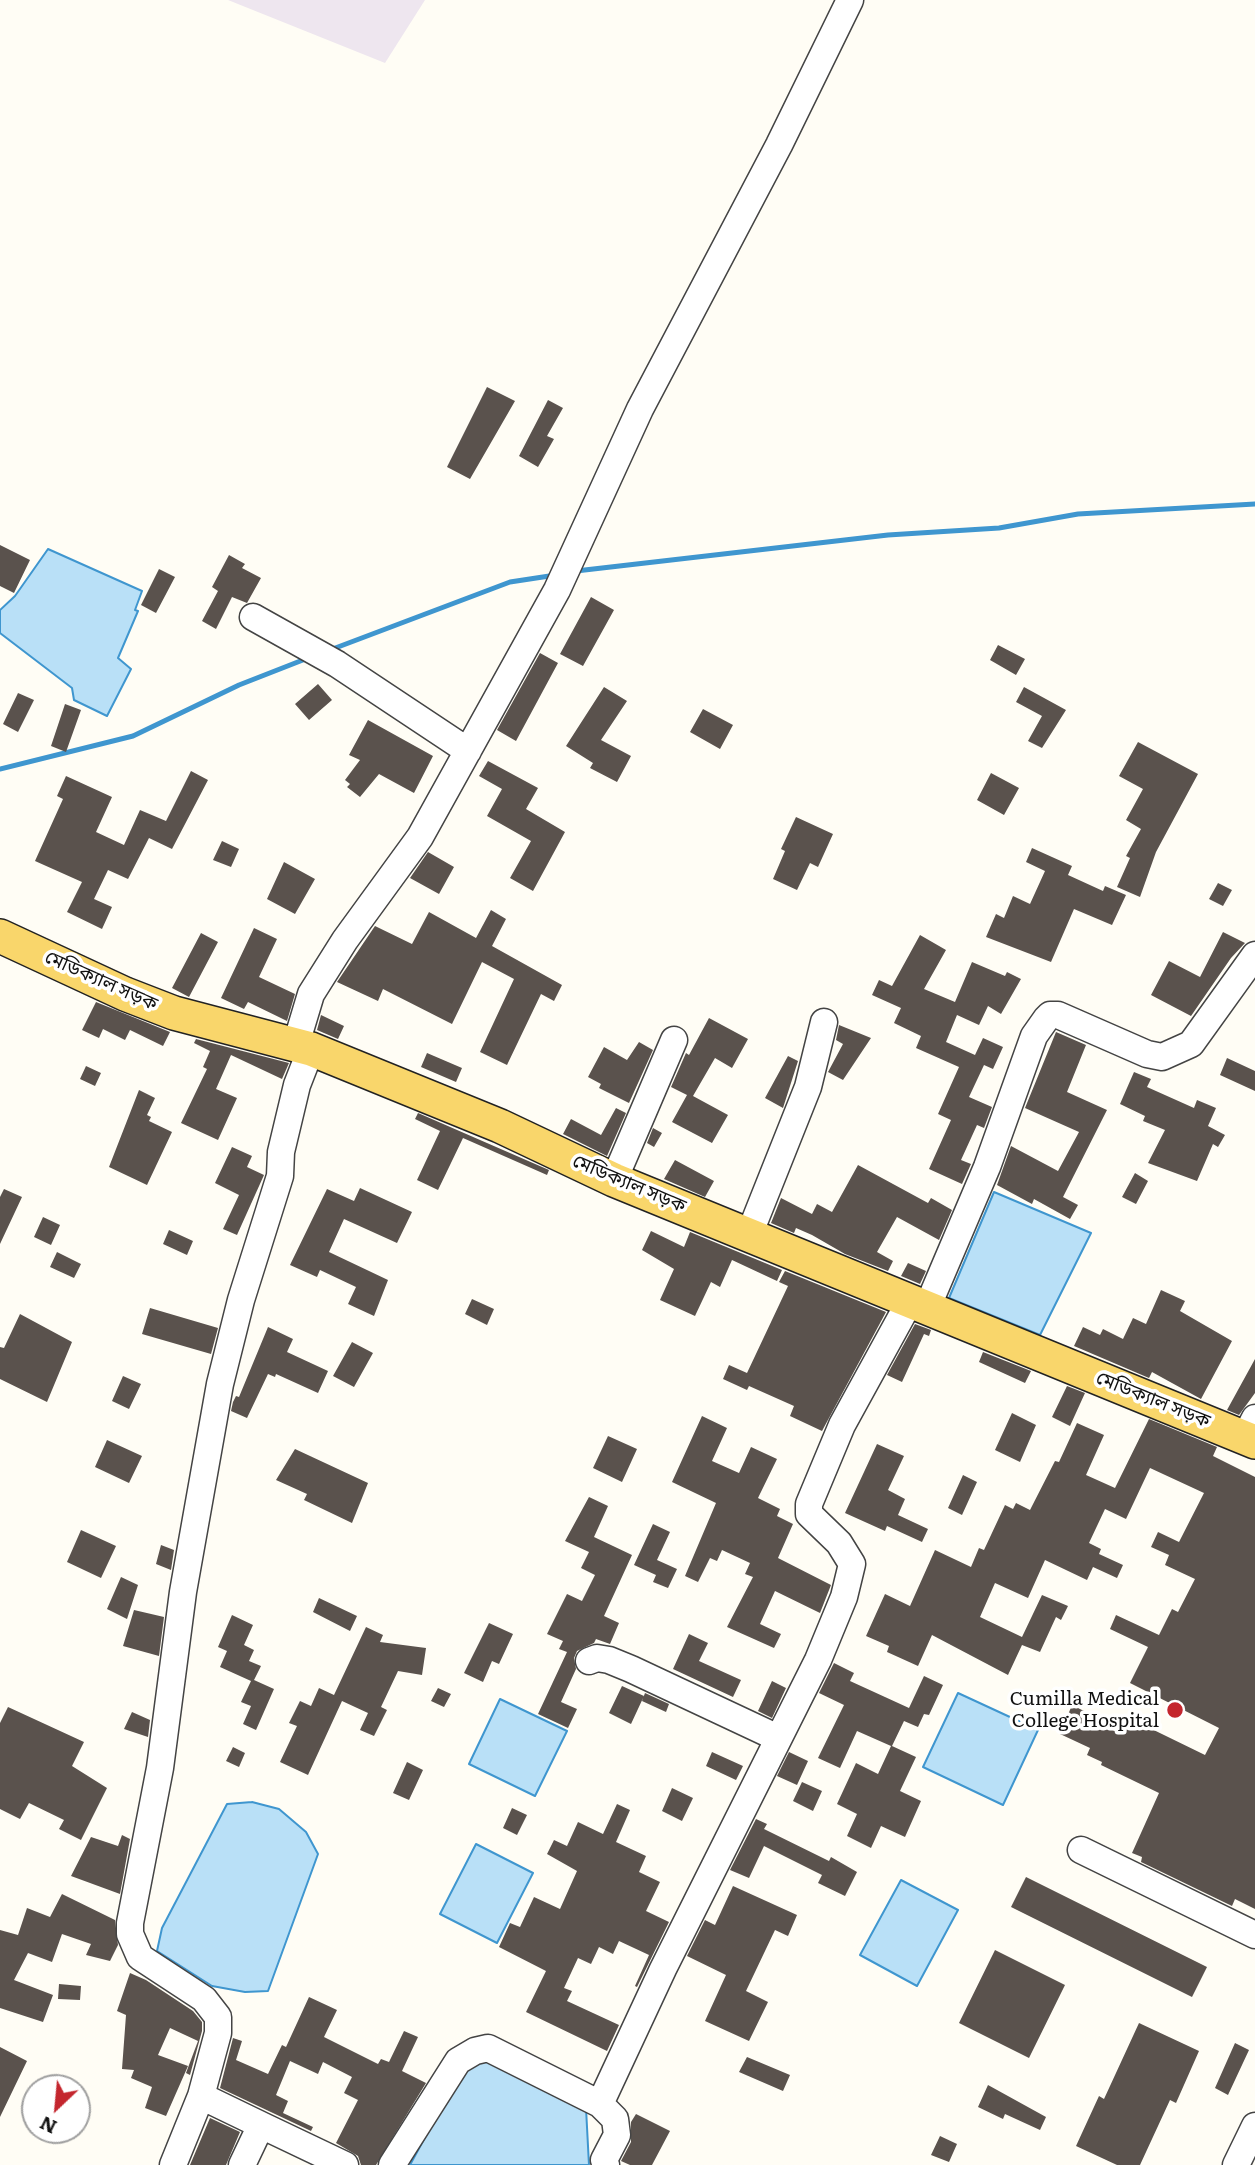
<!DOCTYPE html>
<meta charset="utf-8">
<style>
body{margin:0}
#map{position:relative;width:1255px;height:2165px;overflow:hidden;background:#fffdf5;font-family:Literata,serif}
canvas{display:block}
.north{position:absolute;left:21px;top:2074px;width:70px;height:70px;box-sizing:border-box;background:#fff;border:2px solid #a0a0a0;border-radius:50%;rotate:206deg;font-size:19px;font-weight:700;line-height:28px;text-align:center;color:#111}
.north::after{content:'';display:block;margin:auto;width:24px;height:32px;background:#c4262e;clip-path:polygon(50% 0,100% 100%,50% 72%,0 100%)}
</style>
<div id="map">
<canvas width="1255" height="2165"></canvas>
<div class="north">N</div>
</div>
<script>
const context = document.querySelector('canvas').getContext('2d');
context.lineJoin = 'round';
function fillPath(path, color) { context.fillStyle = color; context.fill(path, 'evenodd'); }
const poly = rows => new Path2D(rows.map(r => 'M' + r).join(''));
function stroke(path, color, width, dash) { context.strokeStyle = color; context.lineWidth = width; context.lineCap = dash ? 'butt' : 'round'; context.setLineDash(dash || []); context.stroke(path); }
function drawText(font, color, halo, rows, align = 'center') {
  context.font = font + ' Literata,"Noto Sans Bengali",serif'; context.lineWidth = 7; context.setLineDash([]); context.textBaseline = 'middle'; context.strokeStyle = halo; context.fillStyle = color; for (const [text, x, y, turn = 0] of rows) {
    context.save(); context.translate(x, y); context.rotate((+turn || 0) * Math.PI / 180); context.textAlign = isNaN(turn) ? turn : align; if (halo) context.strokeText(text, 0, 0); context.fillText(text, 0, 0); context.restore();
  }
}
const industrial = poly([
 [228,0,425,0,385,63]
]);
const water = poly([
 [48,549,142,591,135,610,138,611,118,658,131,669,107,716,74,700,72,688,0,633,0,610,15,596,48,549],
 [994,1192,1091,1233,1040,1335,949,1298,994,1192],
 [958,1693,1038,1730,1003,1805,923,1767,958,1693],
 [500,1699,567,1731,535,1796,469,1764,500,1699],
 [252,1802,279,1809,306,1832,318,1854,268,1991,245,1992,212,1986,157,1951,162,1928,227,1804,252,1802],
 [476,1844,533,1873,497,1943,440,1914,476,1844],
 [901,1880,958,1910,917,1986,860,1955,901,1880],
 [477,2042,585,2089,589,2165,410,2165,477,2042]
]);
const stream = poly([
 [576,571,888,535,999,528,1078,514,1255,504],
 [330,650,510,582,556,575],
 [0,769,133,736,239,685,308,658]
]);
const building = poly([
 [487,387,515,401,470,479,447,467],
 [548,400,563,408,547,436,554,439,538,467,519,456],
 [0,545,30,560,14,593,0,586],
 [229,555,245,564,242,568,261,578,247,603,232,597,216,629,202,621,218,591,212,587],
 [159,569,175,577,156,613,141,605],
 [591,597,614,610,583,666,560,654],
 [998,645,1025,659,1016,675,990,660],
 [540,653,558,663,516,741,497,730],
 [318,684,332,700,309,720,295,704],
 [604,687,627,701,601,740,631,756,617,782,590,768,593,763,566,746],
 [1024,687,1066,710,1042,748,1028,741,1042,716,1016,702],
 [18,693,34,700,18,732,3,724],
 [65,704,81,710,66,752,51,746],
 [703,709,733,725,720,749,690,732],
 [368,720,433,756,414,793,379,774,360,797,347,787,350,784,345,780,360,760,349,755],
 [1138,742,1198,774,1156,852,1140,897,1117,887,1130,858,1126,856,1141,829,1126,820,1143,789,1119,776],
 [488,761,538,788,526,809,565,832,533,891,510,878,531,841,487,816,502,789,479,776],
 [191,771,208,780,172,849,149,838,128,879,108,870,94,899,112,907,102,929,67,912,82,882,35,861,63,799,57,796,66,776,112,797,96,832,124,845,140,810,166,821],
 [991,773,1019,788,1004,815,977,800],
 [796,817,833,834,818,867,810,863,797,890,773,879,785,851,781,849],
 [222,841,239,849,231,867,213,860],
 [1032,848,1072,866,1068,875,1103,891,1105,886,1126,895,1112,925,1074,909,1051,962,986,937,996,914,1004,918,1013,896,1030,904,1045,871,1026,862],
 [428,852,454,867,439,894,410,878],
 [284,862,315,879,295,914,267,899],
 [1218,883,1232,890,1223,906,1209,899],
 [491,910,506,919,492,946,562,985,554,1001,541,994,507,1065,480,1052,514,979,482,962,452,1024,383,989,378,1001,337,982,375,926,412,944,429,912,476,938],
 [254,928,277,939,259,977,295,994,287,1021,248,1002,244,1009,221,998],
 [1223,932,1245,943,1231,958,1191,1016,1151,995,1169,961,1200,977],
 [201,933,218,942,189,997,172,988],
 [920,935,946,950,924,989,955,1002,972,962,1005,976,1007,972,1021,979,1001,1014,988,1006,979,1025,957,1015,946,1042,975,1055,983,1038,1003,1047,993,1069,984,1065,969,1097,992,1107,984,1128,977,1125,961,1160,971,1164,962,1184,929,1169,951,1120,938,1114,959,1067,916,1048,921,1036,894,1023,901,1008,872,995,879,980,892,986],
 [96,1002,170,1032,163,1046,130,1030,125,1040,103,1029,99,1038,82,1030],
 [321,1015,344,1026,338,1039,317,1030],
 [709,1018,748,1039,732,1068,715,1058,693,1096,728,1115,712,1143,672,1122,687,1095,671,1087,686,1053,689,1055],
 [839,1025,871,1038,843,1080,828,1072,843,1044,836,1040],
 [1056,1032,1086,1045,1067,1092,1107,1110,1063,1197,1078,1205,1070,1219,1034,1199,1032,1204,997,1185,1011,1146,1058,1171,1079,1132,1025,1108],
 [196,1039,289,1063,282,1079,231,1055,216,1089,237,1098,218,1140,181,1123,207,1069,203,1067,210,1051,194,1043],
 [639,1042,653,1050,629,1103,599,1088,601,1084,588,1077,604,1047,627,1060],
 [427,1053,462,1068,456,1082,421,1067],
 [788,1056,798,1061,783,1108,765,1098],
 [1227,1058,1255,1071,1255,1091,1220,1075],
 [86,1066,101,1073,95,1086,80,1079],
 [1134,1072,1151,1079,1147,1087,1194,1108,1197,1100,1216,1108,1208,1126,1225,1135,1218,1147,1213,1144,1197,1181,1148,1163,1165,1130,1143,1121,1145,1116,1120,1104],
 [139,1090,155,1098,147,1115,151,1117,149,1121,172,1132,147,1185,109,1167],
 [616,1108,626,1113,607,1156,563,1134,571,1119,601,1135],
 [418,1113,549,1170,547,1175,463,1138,438,1190,417,1180,440,1131,415,1119],
 [653,1128,662,1133,654,1147,647,1143],
 [232,1147,252,1156,247,1167,264,1175,237,1235,223,1229,239,1195,215,1183],
 [675,1160,714,1181,705,1197,664,1179],
 [858,1165,928,1203,931,1198,952,1210,939,1240,897,1217,877,1252,893,1261,888,1271,845,1254,812,1235,796,1228,794,1233,771,1223,781,1198,812,1214,817,1204,832,1212],
 [1135,1173,1148,1181,1136,1204,1122,1197],
 [360,1188,412,1212,397,1243,344,1219,329,1252,388,1280,374,1316,348,1304,356,1287,320,1270,317,1277,290,1265,327,1189,354,1201],
 [4,1189,22,1197,0,1244,0,1197],
 [43,1217,60,1225,51,1245,34,1237],
 [169,1230,193,1241,187,1255,163,1244],
 [651,1231,684,1247,690,1232,782,1270,777,1281,732,1260,720,1287,711,1282,695,1316,660,1300,674,1269,642,1250],
 [57,1252,81,1264,74,1278,50,1267],
 [908,1263,926,1271,920,1284,901,1276],
 [785,1271,886,1312,822,1431,790,1416,794,1406,749,1386,747,1390,723,1379,729,1365,747,1373,788,1286,779,1282],
 [1161,1290,1185,1301,1180,1311,1232,1341,1201,1399,1152,1372,1149,1378,1074,1346,1083,1327,1100,1335,1103,1329,1123,1339,1133,1318,1146,1324],
 [472,1299,494,1309,487,1325,465,1314],
 [150,1308,218,1328,211,1354,142,1334],
 [20,1314,72,1342,47,1402,0,1379,0,1347,4,1348],
 [915,1324,931,1330,929,1336,924,1334,902,1382,887,1375],
 [268,1327,293,1339,287,1352,328,1371,318,1393,276,1374,275,1377,268,1374,247,1418,231,1411,233,1402,236,1396,239,1397],
 [352,1342,373,1353,354,1387,333,1376],
 [983,1352,1031,1371,1025,1383,979,1362],
 [1255,1359,1255,1393,1239,1415,1227,1410],
 [123,1376,141,1384,129,1409,112,1401],
 [1067,1386,1085,1393,1070,1426,1052,1417],
 [1012,1413,1036,1425,1020,1462,995,1450],
 [702,1416,727,1428,712,1461,739,1473,751,1447,777,1459,758,1498,780,1509,777,1516,793,1524,778,1558,831,1585,820,1613,775,1591,760,1624,781,1634,774,1648,727,1627,753,1577,745,1574,750,1563,722,1550,717,1561,710,1558,698,1582,685,1576,716,1503,672,1482],
 [1149,1419,1217,1447,1213,1456,1255,1477,1255,1909,1235,1899,1232,1906,1141,1862,1142,1857,1132,1853,1159,1793,1101,1765,1102,1762,1087,1755,1090,1748,1060,1734,1072,1705,1090,1714,1088,1719,1117,1732,1125,1716,1205,1755,1219,1728,1130,1683,1148,1647,1110,1629,1116,1615,1159,1635,1172,1609,1178,1612,1195,1579,1165,1565,1169,1555,1151,1547,1158,1532,1179,1542,1204,1493,1150,1468,1126,1519,1105,1509,1089,1543,1101,1549,1099,1554,1123,1565,1117,1578,1093,1567,1087,1580,1045,1560,1028,1598,995,1583,980,1617,1022,1637,1042,1595,1068,1606,1061,1620,1056,1617,1040,1652,1022,1645,1008,1675,932,1635,918,1666,887,1652,889,1646,866,1636,885,1594,910,1606,935,1550,971,1567,979,1548,984,1550,1005,1505,1013,1509,1016,1503,1030,1510,1055,1461,1059,1462,1077,1423,1104,1435,1086,1475,1115,1488],
 [608,1436,637,1449,622,1482,593,1468],
 [107,1440,142,1456,129,1483,95,1467],
 [877,1444,904,1456,888,1490,905,1499,898,1515,928,1529,922,1542,887,1526,885,1531,845,1513],
 [295,1449,368,1483,352,1523,304,1500,307,1494,276,1480],
 [963,1475,977,1482,962,1515,948,1508],
 [589,1497,608,1506,594,1537,632,1555,604,1616,619,1623,610,1644,596,1639,594,1643,577,1651,574,1658,576,1669,561,1702,577,1709,568,1728,538,1714,567,1652,559,1649,563,1641,547,1634,567,1594,582,1601,595,1575,581,1568,589,1552,565,1541],
 [653,1524,670,1532,657,1560,677,1569,668,1588,653,1582,656,1575,634,1565],
 [81,1530,116,1546,101,1578,67,1562],
 [161,1545,174,1550,171,1570,156,1564],
 [121,1577,138,1585,127,1619,107,1609],
 [319,1598,357,1616,350,1631,313,1612],
 [134,1610,164,1617,159,1656,123,1646],
 [232,1615,253,1625,244,1645,254,1650,249,1661,261,1666,254,1680,274,1689,256,1730,243,1724,251,1706,241,1702,251,1681,220,1667,227,1651,218,1647],
 [489,1623,513,1634,499,1664,492,1661,483,1682,464,1673],
 [366,1627,383,1635,380,1642,426,1648,422,1675,398,1671,381,1707,387,1710,374,1736,360,1730,368,1713,342,1701,308,1775,280,1762,297,1726,289,1723,300,1701,311,1706,319,1688,334,1695],
 [689,1634,708,1643,699,1661,741,1680,733,1697,673,1669],
 [834,1663,854,1673,850,1681,909,1708,924,1676,943,1685,929,1715,924,1714,918,1727,904,1721,892,1746,916,1757,900,1791,921,1801,905,1837,881,1826,871,1848,847,1836,857,1814,837,1804,856,1763,878,1774,891,1746,857,1731,840,1768,818,1758,844,1705,819,1693],
 [772,1681,786,1688,772,1718,758,1711],
 [622,1686,644,1696,631,1724,609,1713],
 [438,1688,451,1694,444,1707,431,1701],
 [645,1693,669,1704,666,1712,642,1701],
 [8,1707,84,1742,72,1766,107,1788,81,1840,59,1829,64,1820,29,1803,20,1819,0,1809,0,1723],
 [132,1712,150,1720,148,1737,124,1729],
 [233,1747,245,1753,239,1767,226,1761],
 [712,1752,743,1766,736,1780,706,1766],
 [789,1752,808,1761,797,1785,777,1776],
 [407,1762,423,1770,409,1800,393,1793],
 [802,1782,822,1791,813,1811,793,1801],
 [672,1788,693,1798,682,1821,662,1811],
 [617,1804,630,1810,616,1842,646,1856,639,1872,660,1882,646,1911,669,1922,637,1987,635,1986,649,1955,619,1941,613,1954,599,1947,591,1964,578,1958,564,1988,572,1991,567,2001,619,2025,607,2051,526,2012,546,1971,499,1947,510,1923,520,1927,534,1897,560,1909,577,1871,547,1854,554,1840,567,1846,578,1822,603,1834],
 [512,1808,527,1815,517,1835,503,1828],
 [756,1819,767,1824,764,1829,829,1861,831,1857,857,1872,845,1896,818,1883,822,1875,764,1846,749,1878,730,1870],
 [122,1835,130,1839,120,1894,71,1876,91,1837,118,1846],
 [1026,1877,1207,1967,1192,1997,1011,1907],
 [733,1886,797,1915,788,1936,775,1930,746,1991,768,2002,749,2041,705,2021,726,1975,687,1956,705,1920,715,1925],
 [62,1894,115,1920,118,1945,110,1961,86,1955,91,1944,62,1934,52,1962,28,1953,14,1980,53,1995,43,2022,0,2008,0,1930,18,1935,27,1908,50,1917],
 [995,1950,1065,1985,1029,2058,959,2023],
 [130,1973,146,1980,193,2011,202,2022,202,2031,190,2075,186,2073,198,2041,170,2028,158,2055,188,2066,166,2116,145,2108,152,2087,131,2078,134,2070,122,2069,126,2015,117,2011],
 [59,1984,81,1986,80,2000,58,1999],
 [309,1997,337,2010,324,2037,378,2064,381,2059,389,2062,404,2031,418,2037,402,2071,426,2083,376,2165,361,2165,358,2156,336,2143,358,2100,344,2093,352,2077,323,2062,318,2074,290,2061,276,2095,288,2101,283,2113,313,2127,311,2131,220,2088,233,2038,242,2041,236,2060,268,2074,282,2045,286,2047],
 [1139,2023,1199,2051,1176,2103,1170,2100,1140,2165,1117,2165,1076,2146,1099,2096,1104,2099],
 [1235,2043,1249,2050,1228,2095,1215,2088],
 [0,2047,27,2061,0,2117],
 [747,2057,790,2075,783,2091,739,2072],
 [988,2085,1046,2117,1040,2130,1005,2114,1003,2119,978,2107],
 [636,2114,670,2131,652,2165,630,2165,621,2161,631,2142,631,2122],
 [210,2118,240,2132,226,2165,190,2165],
 [940,2136,957,2144,949,2162,931,2155]
]);
const minor = poly([
 [253,617,337,664,468,751],
 [296,1044,311,994,345,940,420,837,557,590,640,409,779,145,850,0],
 [614,1180,674,1040],
 [749,1235,808,1087,824,1022],
 [927,1308,987,1167,1034,1036,1046,1019,1050,1015,1058,1015,1147,1054,1162,1057,1191,1044,1255,955],
 [1245,1437,1255,1418],
 [589,1661,597,1658,609,1660,631,1669,778,1738],
 [1081,1850,1255,1935],
 [201,2096,261,2125,242,2165],
 [261,2125,345,2165],
 [173,2165,201,2096,218,2033,218,2017,204,1999,140,1957,130,1934,130,1923,160,1768,183,1592,220,1384,241,1300,280,1176,281,1152,297,1085,311,1049],
 [392,2165,458,2061,475,2051,488,2048,600,2104],
 [606,2165,604,2160,617,2135,615,2119,600,2104,663,1969,818,1660,844,1597,852,1564,839,1543,809,1514,809,1504,842,1425,910,1301],
 [1236,2165,1255,2126]
]);
const major = poly([
 [0,936,125,994,174,1013,311,1049,500,1126,614,1180,1255,1442]
]);
const markers = [
 [1175,1710,9,"#c4262e"]
];
const streetNames = [
 ["মেডিক্যাল সড়ক",101,981,24],
 ["মেডিক্যাল সড়ক",629,1184,23],
 ["মেডিক্যাল সড়ক",1153,1400,22]
];
const poiNames = [
 ["Cumilla Medical",1159,1699],
 ["College Hospital",1159,1721]
];
fillPath(industrial, '#eee6ef');
fillPath(water, '#b9e0f7');
stroke(water, '#3f96cf', 2);
stroke(stream, '#3f96cf', 5);
fillPath(building, '#5a524d');
stroke(minor, '#444', 29);
stroke(major, '#222', 36);
stroke(minor, '#fff', 26);
stroke(major, '#f9d66b', 33);
for (const [x, y, r, color] of markers) { const dot = new Path2D(); dot.arc(x, y, r, 0, 2 * Math.PI); context.fillStyle = color; context.fill(dot); stroke(dot, '#fff', 2.5); }
drawText('19px', '#111', '#fff', streetNames);
drawText('19px', '#111', '#fff', poiNames, 'right');
</script>
